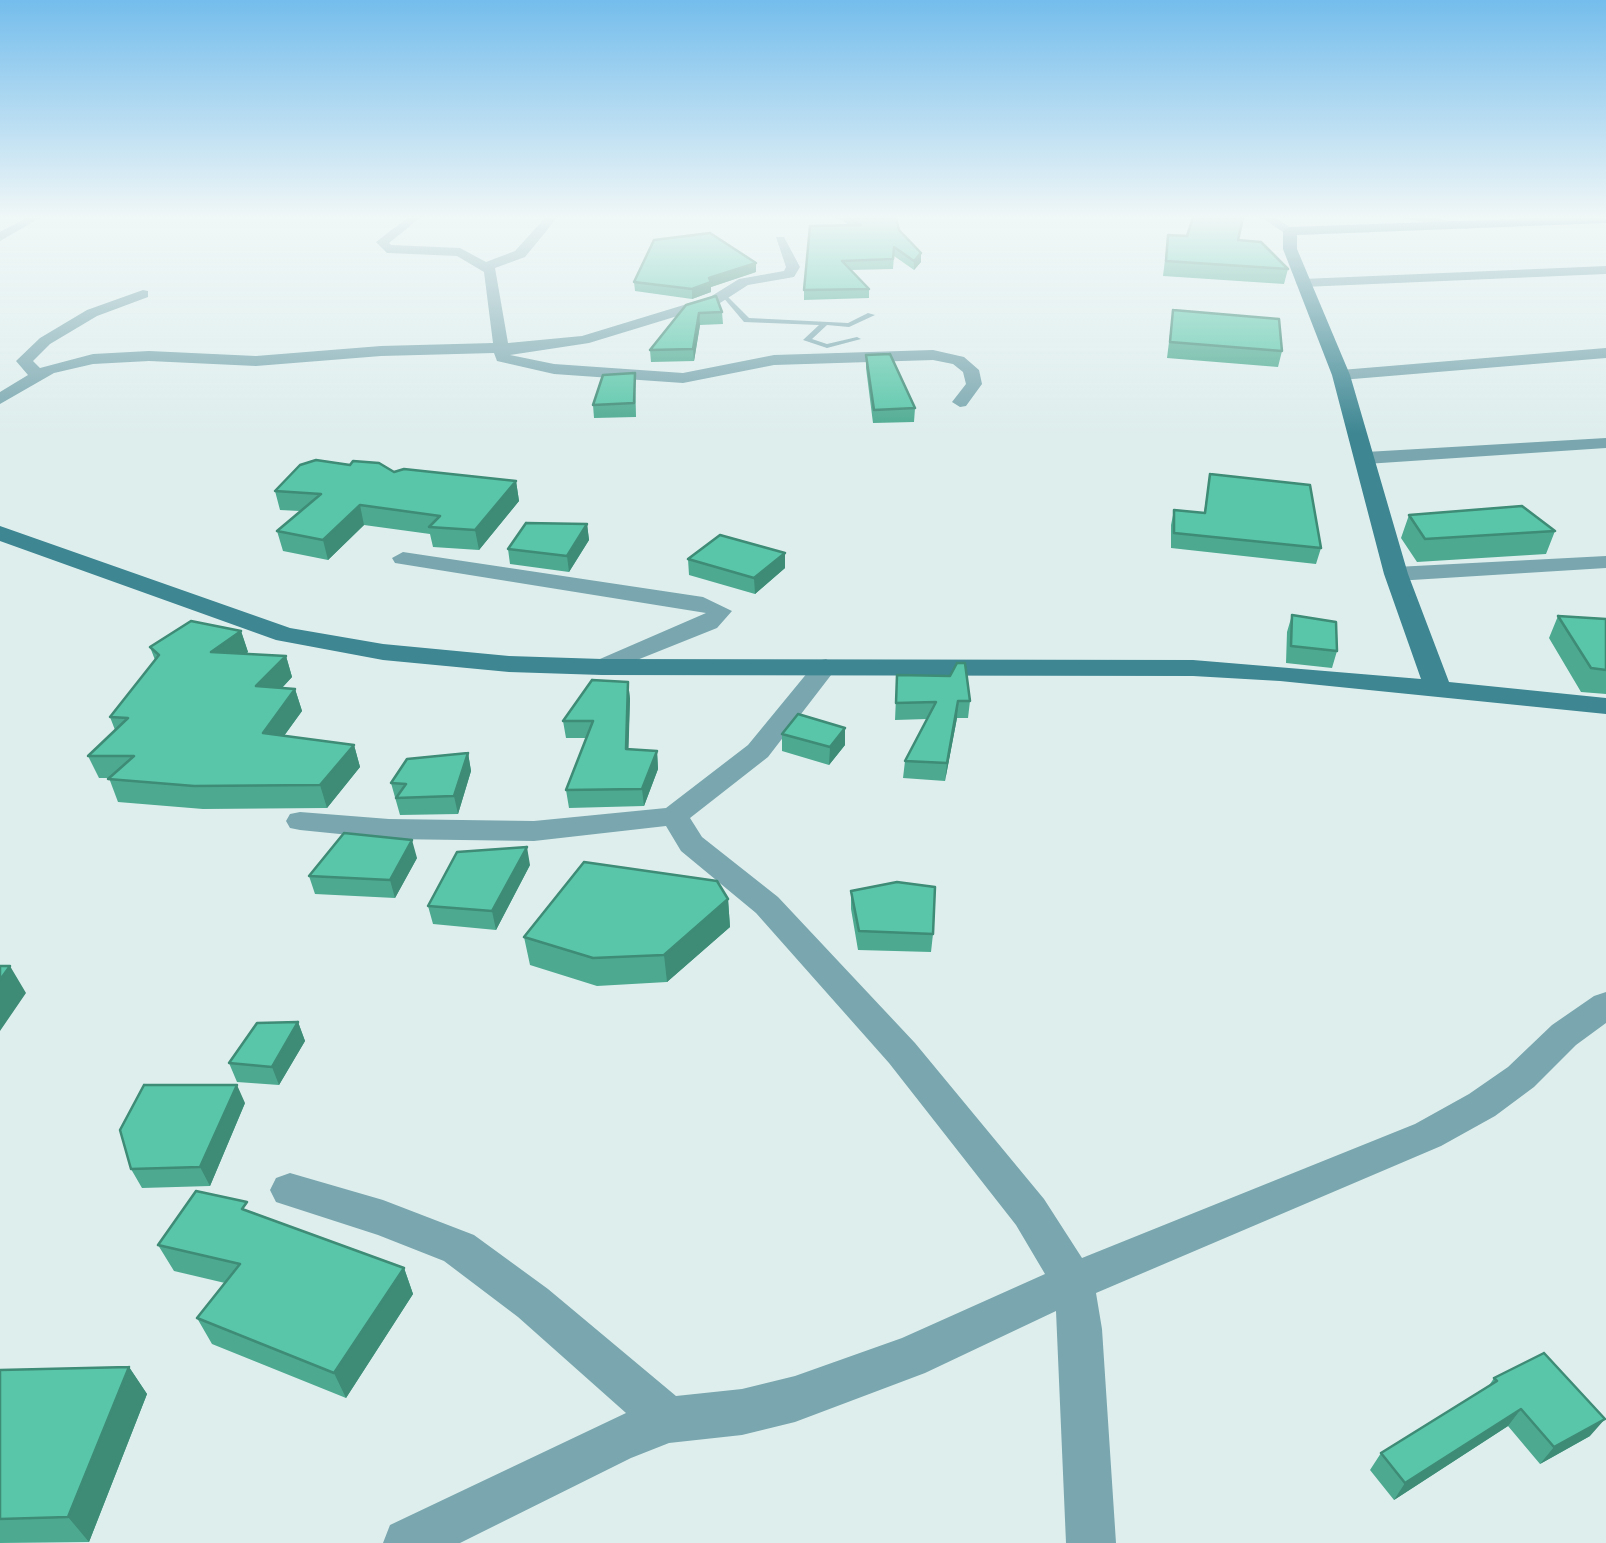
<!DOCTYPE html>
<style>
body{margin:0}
canvas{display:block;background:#deeeed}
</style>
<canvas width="1606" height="1543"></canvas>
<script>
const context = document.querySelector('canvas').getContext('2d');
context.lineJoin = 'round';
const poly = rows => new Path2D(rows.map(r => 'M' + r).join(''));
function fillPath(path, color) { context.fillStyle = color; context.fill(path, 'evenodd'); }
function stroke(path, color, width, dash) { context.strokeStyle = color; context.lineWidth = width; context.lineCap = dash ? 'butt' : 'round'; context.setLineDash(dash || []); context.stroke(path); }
const lane = poly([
 [724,293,749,318,848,323,868,313,875,315,849,327,827,325,812,339,827,344,857,337,861,339,827,348,803,340,819,325,744,322,722,296,724,293]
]);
const street = poly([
 [26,218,40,218,0,241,0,232,26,218],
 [407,218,420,218,389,243,391,245,460,248,486,262,515,251,545,218,557,218,525,257,495,268,508,343,582,336,710,297,739,279,784,271,786,267,776,237,784,237,800,267,794,277,748,285,720,303,589,343,510,355,554,364,683,373,774,355,933,350,964,357,979,370,982,384,966,406,960,407,952,402,966,384,963,372,953,364,933,360,774,365,683,383,554,374,497,361,494,353,381,356,256,366,149,361,93,364,54,373,0,404,0,392,28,375,16,361,40,338,87,310,143,290,148,291,148,297,97,316,50,344,33,361,40,368,93,354,149,351,256,356,381,346,493,343,484,272,457,256,387,253,376,242,407,218],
 [1262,218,1276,218,1296,231,1286,234,1262,218],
 [1401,218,1434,218,1473,225,1467,229,1401,218],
 [1606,266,1606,274,1303,287,1296,283,1303,279,1606,266],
 [1606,348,1606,358,1341,380,1333,375,1341,370,1606,348],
 [1606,438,1606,448,1366,464,1357,458,1366,452,1606,438],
 [403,552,703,597,732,611,717,628,602,674,593,672,590,667,593,662,706,613,395,563,392,558,403,552],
 [1606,556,1606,568,1396,581,1385,574,1396,567,1606,556],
 [826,659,838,666,768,757,690,818,702,837,778,897,915,1043,1044,1199,1082,1258,1415,1124,1469,1094,1508,1067,1552,1025,1594,996,1606,992,1606,1023,1576,1045,1534,1087,1495,1116,1441,1146,1096,1293,1102,1329,1116,1543,1066,1543,1056,1311,925,1373,795,1422,742,1435,669,1443,631,1458,460,1543,383,1543,390,1525,626,1413,518,1317,444,1261,378,1235,276,1202,270,1190,276,1178,290,1173,383,1200,474,1235,548,1289,676,1396,742,1389,795,1376,902,1338,1045,1274,1016,1225,889,1063,756,913,681,851,666,826,534,841,389,839,300,830,290,828,286,821,290,814,300,812,389,819,534,821,666,808,748,745,817,661,826,659]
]);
const secondary = poly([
 [1542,218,1606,218,1606,223,1297,235,1297,249,1350,375,1408,574,1449,682,1606,698,1606,714,1280,681,1193,676,602,675,509,672,383,660,276,640,0,541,0,526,290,628,383,644,509,656,602,659,1193,660,1421,679,1384,574,1332,375,1283,249,1283,231,1290,227,1542,218]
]);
const wall = poly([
 [838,218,896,218,899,230,921,262,914,270,894,256,893,269,851,270,869,289,869,298,804,300,804,290,849,225],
 [1168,235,1238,240,1288,269,1284,284,1163,276],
 [756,272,711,287,711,292,692,299,635,291,634,282],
 [686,305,722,312,723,324,700,325,694,361,651,362,650,350],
 [1173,310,1282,351,1278,367,1167,358],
 [866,355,915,408,914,422,873,423,866,368],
 [635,373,636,417,594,418,593,405],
 [394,472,516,481,519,501,479,550,433,547,430,534,364,525,328,560,283,551,277,531,300,511,280,510,275,491],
 [1210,474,1321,548,1316,564,1171,548,1171,525,1174,510,1204,513],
 [1409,515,1555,531,1546,554,1417,562,1401,538],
 [587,524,589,540,569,572,510,564,508,549],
 [688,559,785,568,755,594,689,575],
 [1292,615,1337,651,1332,668,1286,663,1287,632],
 [1558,616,1606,619,1606,694,1581,692,1549,638],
 [241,631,248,652,246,654,286,656,292,677,282,688,295,689,302,711,284,736,354,745,360,767,327,808,203,809,118,802,109,778,99,778,88,756,115,730,110,717,155,660,150,647],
 [897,675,970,701,968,718,957,718,945,781,903,778,905,761,927,719,895,720],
 [628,682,630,699,628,749,657,751,658,769,644,806,569,808,566,790,586,738,566,738,563,721],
 [845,728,845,745,829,765,782,751,782,734],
 [468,753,471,771,458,814,400,815,391,783],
 [417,858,395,898,315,894,309,876],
 [530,865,496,930,433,924,428,906],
 [851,891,933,934,931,952,858,950,851,909],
 [728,899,730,927,667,982,597,986,530,965,524,937],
 [298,1022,305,1041,279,1085,237,1082,229,1063],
 [245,1103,210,1186,142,1188,131,1169],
 [252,1212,404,1268,413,1294,346,1398,212,1344,197,1318,225,1283,174,1271,158,1245],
 [129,1367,147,1394,89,1542,0,1543,0,1370],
 [1494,1378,1590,1436,1540,1464,1508,1426,1394,1500,1370,1470,1381,1453,1488,1387]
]);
const shadedWall = poly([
 [921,253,921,262,914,270,914,261],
 [756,263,756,272,711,287,711,292,692,299,692,289,709,278],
 [699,313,700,325,694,361,693,349],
 [516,481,519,501,479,550,475,530],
 [360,505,364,525,328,560,323,540],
 [587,524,589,540,569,572,567,556],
 [785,553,785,568,755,594,754,578],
 [241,631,248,652,218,673,211,652],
 [286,656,292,677,263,708,256,686],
 [628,682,630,699,628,767,626,749],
 [295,689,302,711,270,755,263,733],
 [958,701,957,718,945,781,947,763],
 [845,728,845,745,829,765,830,747],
 [354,745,360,767,327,808,320,785],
 [657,751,658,769,644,806,642,789],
 [468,753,471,771,458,814,454,796],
 [412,840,417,858,395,898,390,880],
 [527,847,530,865,496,930,492,911],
 [728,899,730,927,667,982,664,955],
 [10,966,26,993,0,1031,0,980],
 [298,1022,305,1041,279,1085,272,1067],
 [237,1085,245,1103,210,1186,200,1167],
 [404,1268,413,1294,346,1398,334,1373],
 [129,1367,147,1394,89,1542,68,1517],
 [1521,1409,1508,1426,1394,1500,1405,1483],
 [1605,1419,1590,1436,1540,1464,1554,1447]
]);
const building = poly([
 [850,218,896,218,899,230,921,253,914,261,894,247,893,259,842,261,869,289,804,290,810,226,861,225,850,218],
 [1193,218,1243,218,1238,240,1261,242,1288,269,1166,261,1168,235,1187,236,1193,218],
 [710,233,756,263,709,278,711,282,692,289,634,282,654,240,710,233],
 [716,296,722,312,699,313,693,349,650,350,686,305,716,296],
 [1173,310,1279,319,1282,351,1170,342,1173,310],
 [890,354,915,408,874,410,866,355,890,354],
 [635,373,634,403,593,405,603,375,635,373],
 [316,460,350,465,353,461,379,463,394,472,404,469,516,481,475,530,429,527,440,516,360,505,323,540,277,531,321,494,275,491,300,465,316,460],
 [1210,474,1310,485,1321,548,1174,533,1174,510,1205,513,1210,474],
 [1522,506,1555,531,1425,539,1409,515,1522,506],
 [526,523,587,524,567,556,508,549,526,523],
 [720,535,785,553,754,578,688,559,720,535],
 [1292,615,1336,622,1337,651,1291,646,1292,615],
 [1558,616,1606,619,1606,670,1591,668,1558,616],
 [191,621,241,631,211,652,286,656,256,686,295,689,263,733,354,745,320,785,194,786,108,779,134,756,88,756,128,718,110,717,159,655,150,647,191,621],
 [957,663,965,663,970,701,958,701,947,763,905,761,936,702,896,703,897,675,950,676,957,663],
 [592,680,628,682,626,749,657,751,642,789,566,790,593,721,563,721,592,680],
 [798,714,845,728,830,747,782,734,798,714],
 [468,753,454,796,396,798,406,784,391,783,407,759,468,753],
 [344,833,412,840,390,880,309,876,344,833],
 [527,847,492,911,428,906,457,852,527,847],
 [584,862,717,881,728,899,664,955,593,958,524,937,584,862],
 [897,882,935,887,933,934,859,931,851,891,897,882],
 [0,966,10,966,0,980,0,966],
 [298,1022,272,1067,229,1063,257,1023,298,1022],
 [144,1085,237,1085,200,1167,131,1169,120,1130,144,1085],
 [196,1191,247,1202,242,1209,404,1268,334,1373,197,1318,240,1264,158,1245,196,1191],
 [1544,1353,1605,1419,1554,1447,1521,1409,1405,1483,1381,1453,1497,1381,1494,1378,1544,1353],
 [129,1367,68,1517,0,1519,0,1370,129,1367]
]);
fillPath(lane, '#7aa7af');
fillPath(street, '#7aa7af');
fillPath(secondary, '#3d8692');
fillPath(wall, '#4daa91');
fillPath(shadedWall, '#3e8b76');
fillPath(building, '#59c6a9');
stroke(building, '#3e8b76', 2.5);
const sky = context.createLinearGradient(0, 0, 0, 434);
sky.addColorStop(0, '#74bdec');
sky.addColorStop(0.5, '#f0f7f7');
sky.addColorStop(1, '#f0f7f700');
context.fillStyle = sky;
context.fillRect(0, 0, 1606, 434);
</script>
